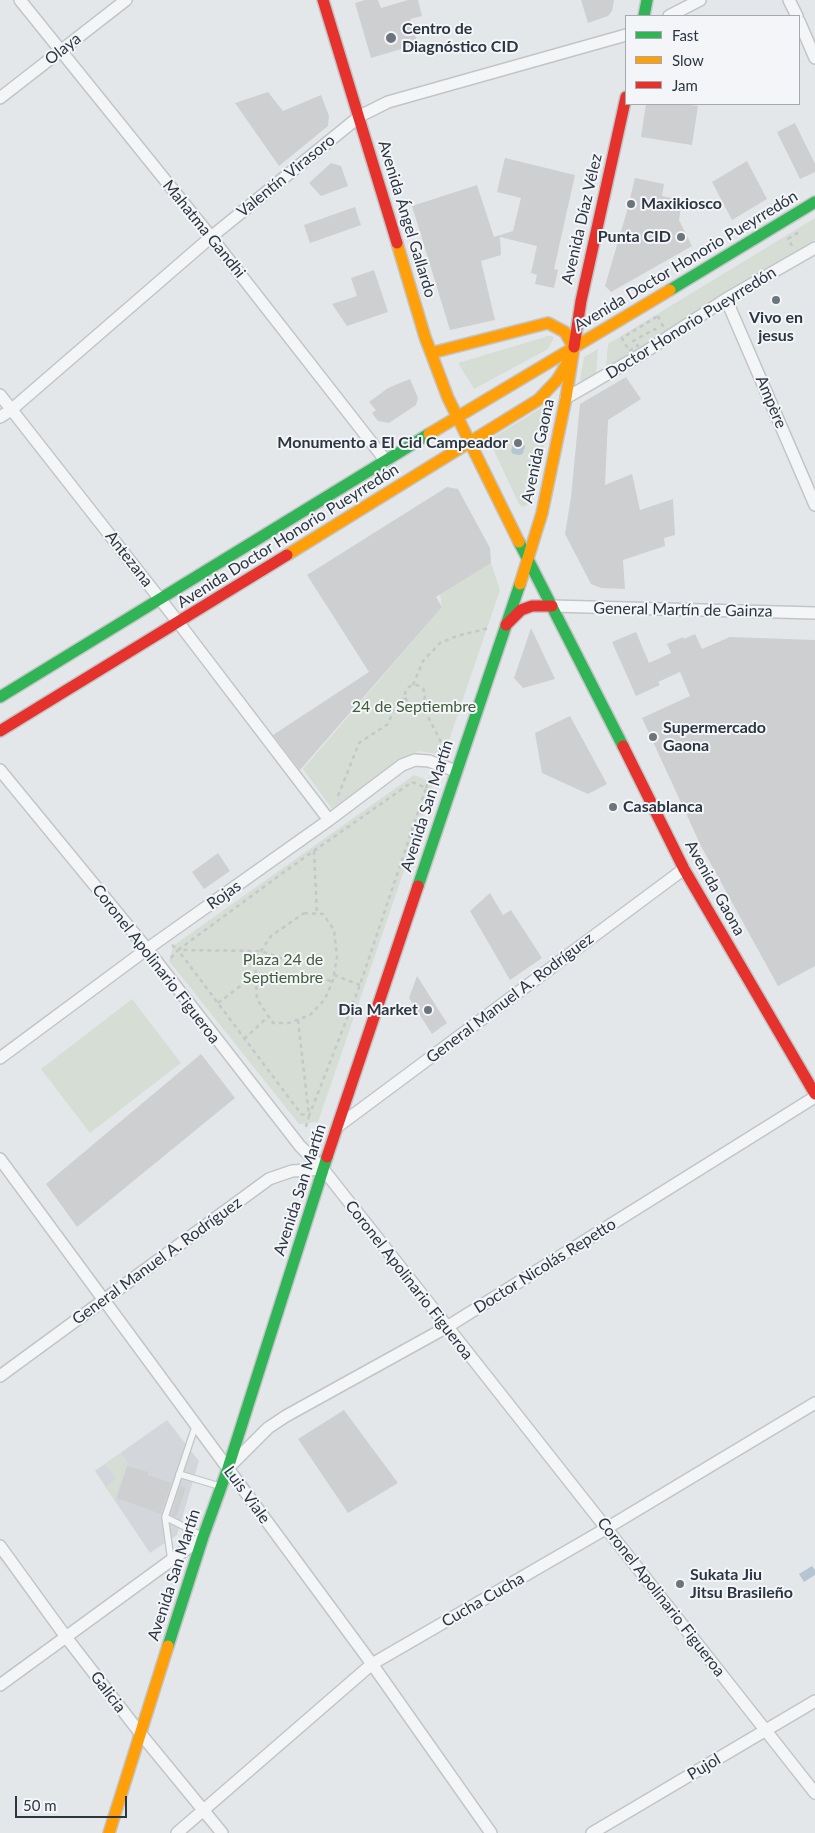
<!DOCTYPE html>
<meta charset="utf-8">
<style>
body{margin:0}
#map{position:relative;width:815px;height:1833px;overflow:hidden;background:#e4e7e9;font-family:Lato,sans-serif}
canvas{display:block}
.legend{position:absolute;left:625px;top:15px;width:175px;height:90px;box-sizing:border-box;background:#f3f5f8;border:1px solid #a3a9af;margin:0;padding:6px 9px;list-style:none;font-size:15px;color:#2c3641}
.legend li{display:flex;align-items:center;gap:10px;height:25px}
.legend b{width:25px;border:1px solid #a3a9af}
.scale{position:absolute;left:15px;top:1796px;width:112px;height:22px;box-sizing:border-box;border:2px solid #2c3641;border-top:0;padding-left:6px;font-size:15px;line-height:18px;white-space:nowrap;color:#2c3641;-webkit-text-stroke:4px #f3f5f8;paint-order:stroke}
</style>
<div id="map">
<canvas width="815" height="1833"></canvas>
<ul class="legend">
<li><b style="height:6px;background:#30b455"></b>Fast</li>
<li><b style="height:6px;background:#ff9f0a"></b>Slow</li>
<li><b style="height:6px;background:#e5322d"></b>Jam</li>
</ul>
<div class="scale">50 m</div>
</div>
<script>
const context = document.querySelector('canvas').getContext('2d');
context.lineJoin = 'round';
function fillPath(path, color) { context.fillStyle = color; context.fill(path, 'evenodd'); }
const poly = rows => new Path2D(rows.map(r => 'M' + r).join(''));
function stroke(path, color, width, dash) { context.strokeStyle = color; context.lineWidth = width; context.lineCap = dash ? 'butt' : 'round'; context.setLineDash(dash || []); context.stroke(path); }
function drawText(font, color, halo, rows, align = 'center') {
  context.font = font + ' Lato,sans-serif'; context.lineWidth = 4; context.setLineDash([]); context.textBaseline = 'middle'; context.strokeStyle = halo; context.fillStyle = color; for (const [text, x, y, turn = 0] of rows) {
    context.save(); context.translate(x, y); context.rotate((+turn || 0) * Math.PI / 180); context.textAlign = isNaN(turn) ? turn : align; if (halo) context.strokeText(text, 0, 0); context.fillText(text, 0, 0); context.restore();
  }
}
const built = poly([
 [167,1420,199,1461,177,1535,150,1553,95,1471]
]);
const green = poly([
 [815,218,815,240,606,368,608,344],
 [548,336,552,336,554,338,548,349,474,389,458,363],
 [598,349,596,376,586,382,583,382,580,379,584,357],
 [554,400,541,458,531,472,524,477,534,473,541,463,531,495,522,478,530,499,529,504,523,507,519,504,489,440],
 [491,563,500,590,444,755,419,751,332,809,303,769,442,607,440,594],
 [414,775,434,783,318,1122,299,1124,169,961,173,946],
 [132,999,181,1063,90,1133,41,1069],
 [121,1453,128,1463,115,1500,105,1487,116,1479,105,1464]
]);
const water = poly([
 [516,442,522,443,525,446,523,453,520,455,513,454,511,451,513,444],
 [812,1566,815,1570,815,1575,804,1582,799,1574]
]);
const building = poly([
 [365,0,378,0,381,8,408,0,418,0,422,16,410,19,418,44,371,58,355,3],
 [581,0,614,0,612,11,608,16,588,23],
 [268,92,283,111,321,95,329,116,328,126,279,166,235,103],
 [646,104,683,104,698,106,692,145,641,137],
 [795,123,815,164,815,172,800,179,777,132],
 [505,158,575,175,554,269,558,270,554,288,535,284,537,275,531,273,537,246,500,237,501,255,481,261,495,320,450,330,412,206,477,185,494,237,513,231,521,198,497,192],
 [747,161,767,199,732,220,712,182],
 [331,163,341,166,348,186,321,196,309,183],
 [635,178,664,184,662,196,682,200,679,220,692,246,611,292,605,286,627,211],
 [355,207,361,225,310,243,304,225],
 [374,270,388,312,347,326,332,304,357,296,351,278],
 [626,377,641,399,608,420,605,485,632,474,640,510,673,499,675,535,664,538,665,546,623,560,625,589,601,588,591,584,565,534,571,497,580,404],
 [410,379,418,398,416,405,389,423,378,421,372,413,376,410,369,402,388,388],
 [447,487,458,489,490,548,491,563,436,597,442,607,300,770,273,735,369,672,307,575],
 [531,628,555,679,523,688,514,678],
 [636,632,649,663,671,653,667,644,683,637,684,639,695,634,702,649,730,637,815,640,815,966,778,986,701,846,642,718,690,696,680,672,658,682,660,685,636,696,612,642],
 [570,716,607,784,588,794,542,773,535,733],
 [218,853,230,871,204,889,192,872],
 [490,893,503,915,511,910,542,958,510,980,470,911],
 [417,976,447,1023,432,1034,409,998],
 [201,1054,235,1098,77,1227,46,1184],
 [344,1410,398,1483,348,1513,298,1439],
 [127,1466,148,1472,148,1475,171,1483,161,1514,117,1498],
 [180,1486,186,1488,176,1517,171,1515]
]);
const path = poly([
 [792,246,788,239,799,232],
 [658,316,666,332,659,336,655,329,633,341,638,346,629,351,622,338,658,316],
 '405 695a10 10 0 1 1 20 0a10 10 0 1 1-20 0Z',
 [413,685,423,661,440,643,457,636,489,628],
 [421,703,442,744,439,752],
 [426,788,430,778],
 [338,796,359,743,388,724,397,701,406,699],
 [314,851,317,914],
 [304,913,323,914,334,930,337,957,333,980,325,999,310,1015,289,1023,273,1023,257,999,255,960,271,936,304,913],
 [172,945,178,950,291,867,412,782,426,788,360,985,309,1116,301,1114,178,950],
 [171,958,178,950,261,951,301,965],
 [334,975,360,985],
 [320,976,332,982],
 [218,1003,255,975],
 [298,1020,309,1116,305,1130],
 [244,1039,269,1016]
]);
const lane = poly([
 [196,1424,165,1517,201,1535],
 [179,1474,219,1486],
 [165,1517,171,1560]
]);
const street = poly([
 [20,0,211,237,386,461],
 [789,0,797,16],
 [669,16,700,0],
 [799,21,815,58],
 [0,98,126,0],
 [726,299,815,505],
 [0,395,178,622,329,820],
 [566,398,642,354,726,299,815,248],
 [0,417,11,410,211,237,360,116,388,102,626,35],
 [552,606,815,613],
 [0,770,147,949,300,1146,323,1169,815,1793],
 [0,1058,147,949,329,820,402,765,415,760,429,761,456,771],
 [337,1127,684,869],
 [0,1159,372,1664,491,1833],
 [0,1376,269,1179,292,1171,323,1169],
 [229,1467,268,1428,286,1416,447,1327,815,1097],
 [0,1546,66,1637,140,1733,222,1833],
 [0,1685,203,1537],
 [177,1833,372,1664,607,1528,815,1403],
 [592,1833,815,1701]
]);
const fast = poly([
 [644,16,647,0],
 [670,290,815,202],
 [519,542,623,746],
 [0,697,429,434],
 [418,886,520,584],
 [168,1646,203,1537,228,1468,327,1157]
]);
const slow = poly([
 [397,243,425,337,448,398,519,542],
 [431,353,548,323,565,332,574,348],
 [429,434,670,290],
 [287,555,538,400,557,380,568,362],
 [520,584,542,513,566,398,574,347],
 [109,1833,168,1646]
]);
const jam = poly([
 [323,0,397,243],
 [574,347,581,301,626,97],
 [506,625,521,610,532,606,552,606],
 [0,731,287,555],
 [623,746,684,869,815,1094],
 [327,1157,418,886]
]);
const markers = [
 [391,38,6,"#6c747c"],
 [631,204,5,"#6c747c"],
 [681,237,5,"#6c747c"],
 [776,300,5,"#6c747c"],
 [518,443,5,"#6c747c"],
 [653,737,5,"#6c747c"],
 [613,807,5,"#6c747c"],
 [428,1010,5,"#6c747c"],
 [680,1584,5,"#6c747c"]
];
const poiNames = [
 ["Centro de",402,29],
 ["Diagnóstico CID",402,47],
 ["Maxikiosco",641,204],
 ["Punta CID",671,237,"right"],
 ["Vivo en",776,318,"center"],
 ["jesus",776,336,"center"],
 ["Monumento a El Cid Campeador",508,443,"right"],
 ["Supermercado",663,728],
 ["Gaona",663,746],
 ["Casablanca",623,807],
 ["Dia Market",418,1010,"right"],
 ["Sukata Jiu",690,1575],
 ["Jitsu Brasileño",690,1593]
];
const streetNames = [
 ["Olaya",63,49,-38],
 ["Valentín Virasoro",286,176,-39],
 ["Avenida Ángel Gallardo",407,219,73],
 ["Avenida Díaz Vélez",582,219,-77],
 ["Mahatma Gandhi",204,229,51],
 ["Avenida Doctor Honorio Pueyrredón",686,261,-31],
 ["Doctor Honorio Pueyrredón",691,323,-32],
 ["Ampère",771,402,67],
 ["Avenida Gaona",538,451,-78],
 ["Avenida Doctor Honorio Pueyrredón",288,536,-32],
 ["Antezana",129,559,52],
 ["General Martín de Gainza",683,610,1],
 ["Avenida San Martín",427,806,-72],
 ["Avenida Gaona",715,888,61],
 ["Rojas",224,895,-35],
 ["Coronel Apolinario Figueroa",156,964,52],
 ["General Manuel A. Rodríguez",510,998,-37],
 ["Avenida San Martín",300,1190,-72],
 ["General Manuel A. Rodríguez",157,1261,-36],
 ["Doctor Nicolás Repetto",545,1266,-32],
 ["Coronel Apolinario Figueroa",409,1280,52],
 ["Luis Viale",247,1495,54],
 ["Avenida San Martín",174,1575,-72],
 ["Coronel Apolinario Figueroa",661,1597,52],
 ["Cucha Cucha",483,1600,-30],
 ["Galicia",108,1692,53],
 ["Pujol",704,1767,-31]
];
const parkNames = [
 ["24 de Septiembre",414,707],
 ["Plaza 24 de",283,960],
 ["Septiembre",283,978]
];
fillPath(built, '#d3d7dc');
fillPath(green, '#d6ddd5');
fillPath(water, '#b5c5d1');
fillPath(building, '#cdcfd1');
stroke(lane, '#c2c5c7', 8);
stroke(street, '#c2c5c7', 14);
stroke(fast, '#c2c5c7', 14);
stroke(slow, '#c2c5c7', 14);
stroke(jam, '#c2c5c7', 14);
stroke(path, '#c5c7c9', 2.5, [4, 4]);
stroke(lane, '#f4f5f6', 5.5);
stroke(street, '#f4f5f6', 11);
stroke(fast, '#30b455', 11);
stroke(slow, '#ff9f0a', 11);
stroke(jam, '#e5322d', 11);
for (const [x, y, r, color] of markers) { const dot = new Path2D(); dot.arc(x, y, r, 0, 2 * Math.PI); context.fillStyle = color; context.fill(dot); stroke(dot, '#f3f5f8', 2); }
drawText('bold 16px', '#2c3641', '#f3f5f8', poiNames, 'left');
drawText('16px', '#2c3641', '#f3f5f8', streetNames);
drawText('16px', '#435c3b', '#f3f5f8', parkNames);
</script>
